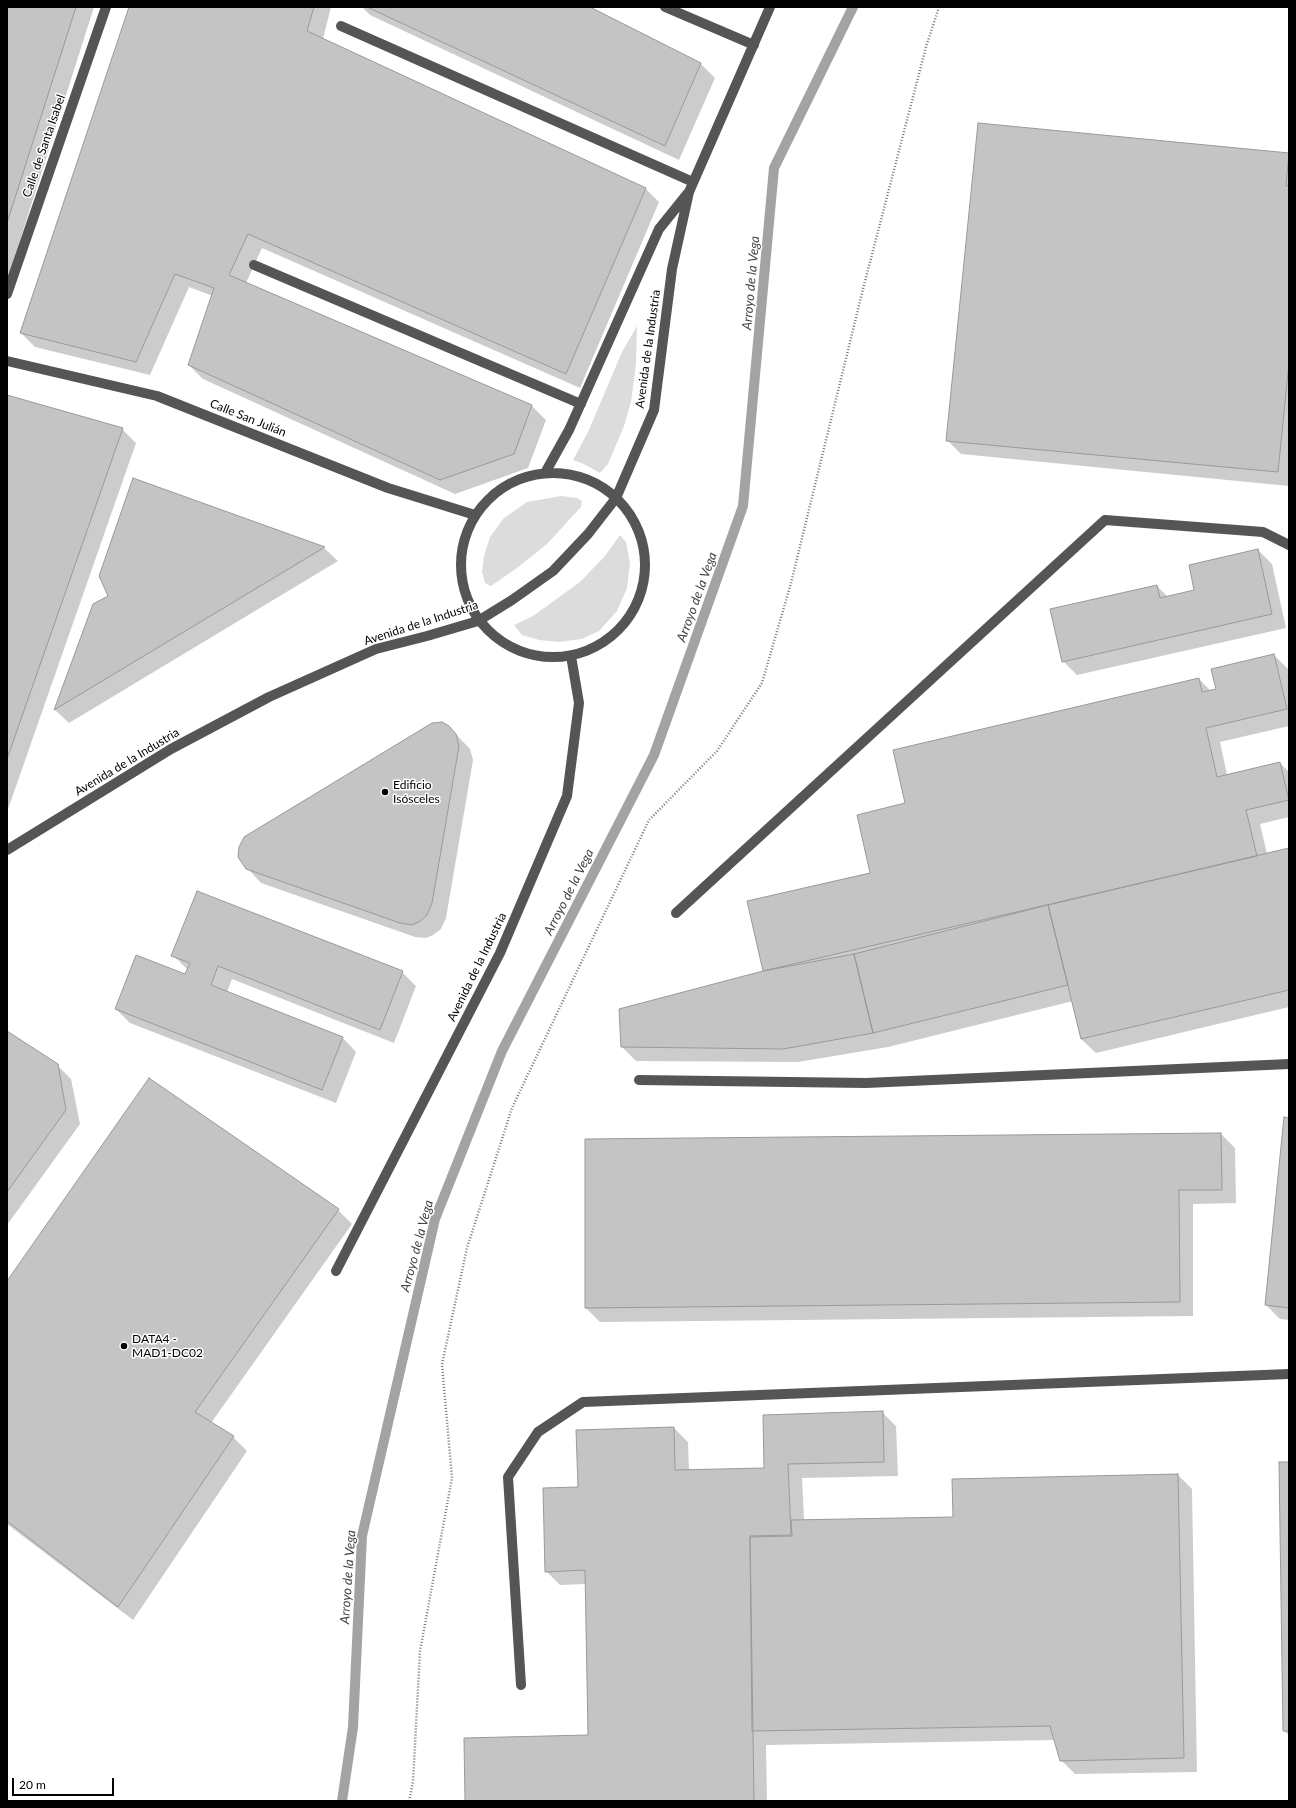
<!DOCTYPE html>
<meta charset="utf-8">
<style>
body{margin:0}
#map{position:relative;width:1296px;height:1808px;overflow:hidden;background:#fff;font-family:Lato,sans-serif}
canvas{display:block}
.frame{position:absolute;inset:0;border:8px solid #000;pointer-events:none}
.scale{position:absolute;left:12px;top:1778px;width:102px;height:18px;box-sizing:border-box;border:2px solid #000;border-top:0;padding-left:5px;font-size:12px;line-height:14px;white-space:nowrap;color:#000;-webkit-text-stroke:3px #fff;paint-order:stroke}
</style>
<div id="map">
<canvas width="1296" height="1808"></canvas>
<div class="frame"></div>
<div class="scale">20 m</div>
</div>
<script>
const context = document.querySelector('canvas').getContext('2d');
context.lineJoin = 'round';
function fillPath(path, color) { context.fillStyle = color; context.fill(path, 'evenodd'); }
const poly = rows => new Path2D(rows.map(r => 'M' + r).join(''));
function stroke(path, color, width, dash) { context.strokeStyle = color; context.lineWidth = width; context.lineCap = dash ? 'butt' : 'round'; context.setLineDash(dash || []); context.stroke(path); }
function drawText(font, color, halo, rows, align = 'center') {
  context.font = font + ' Lato,sans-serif'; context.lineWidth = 3; context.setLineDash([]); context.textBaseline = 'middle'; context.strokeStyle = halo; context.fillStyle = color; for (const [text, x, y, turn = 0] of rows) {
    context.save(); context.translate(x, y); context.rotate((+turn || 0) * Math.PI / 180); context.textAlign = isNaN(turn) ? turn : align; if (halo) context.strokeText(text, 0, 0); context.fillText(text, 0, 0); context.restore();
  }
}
const green = poly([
 [637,326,636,364,631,402,624,426,608,464,600,473,584,464,573,460,588,432,622,352],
 [561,496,577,498,582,501,581,507,547,544,517,568,491,586,485,583,482,572,484,556,490,537,504,518,527,502],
 [620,535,626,542,630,563,627,588,617,611,599,631,582,639,559,642,539,640,522,635,514,625,533,616,580,582,605,556]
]);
const shadow = poly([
 [7,7,94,7,7,281],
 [130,7,331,7,323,39,645,188,659,202,580,388,262,248,246,283,532,406,546,420,528,468,455,494,203,379,189,365,213,296,189,287,150,375,35,347,21,333],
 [362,7,587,7,701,64,715,78,679,160,370,15],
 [979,124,1289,154,1289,486,961,454,947,440],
 [7,396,122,429,136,443,7,812],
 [133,479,324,548,338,561,69,723,55,710,94,605,109,596],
 [1258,550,1272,564,1286,628,1077,675,1063,661,1157,586,1168,597,1196,591],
 [1274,655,1288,669,1289,673,1289,726,1220,742,1227,775,1280,763,1289,772,1289,817,1260,824,1267,854,1289,849,1289,1007,1096,1053,1081,1039,1073,1001,888,1047,798,1062,636,1061,622,1047,764,972,748,902,871,873,906,804,1199,679,1211,691,1217,690],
 [449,727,470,749,473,760,446,918,441,929,433,935,426,938,415,937,261,883,247,868],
 [173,955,402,972,416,986,394,1043,232,979,227,992,342,1037,356,1052,336,1103,130,1023,116,1009,186,975,188,970],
 [7,1032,57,1065,71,1079,80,1124,7,1225],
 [149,1080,338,1210,352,1224,211,1423,233,1437,247,1451,133,1620,7,1524,7,1283],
 [1289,1119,1289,1320,1280,1319,1266,1305],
 [1221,1134,1235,1148,1236,1203,1193,1204,1193,1316,600,1322,586,1308],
 [882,1412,896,1426,898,1476,802,1478,804,1520,954,1518,1178,1475,1192,1489,1197,1772,1075,1774,1061,1760,1055,1740,766,1745,767,1801,466,1801,589,1736,586,1584,560,1585,546,1571,579,1488,674,1428,688,1442,689,1471,765,1469],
 [1289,1463,1289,1735,1284,1731]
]);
const stream = poly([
 [342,1801,353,1727,362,1536,435,1219,502,1051,654,755,743,506,774,168,853,7]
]);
const building = poly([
 [7,7,76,7,7,223,7,7],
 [129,7,314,7,307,31,646,188,566,374,248,234,229,275,532,405,514,454,440,480,188,365,214,288,175,274,136,362,20,333,129,7],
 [367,7,590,7,701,63,665,146,367,7],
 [978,123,1289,153,1286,186,1289,186,1289,363,1278,472,946,441,978,123],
 [7,395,123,428,7,759,7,395],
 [133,478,325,547,54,710,93,604,108,596,99,576,133,478],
 [1258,549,1272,614,1062,662,1050,609,1157,585,1160,598,1194,590,1189,565,1258,549],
 [1274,654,1287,709,1206,728,1217,777,1280,762,1289,800,1246,810,1257,856,763,971,747,901,870,873,857,815,905,803,893,750,1199,678,1202,692,1216,689,1211,669,1274,654],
 [442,722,449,726,456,734,459,746,432,903,427,915,419,922,412,925,400,923,246,869,238,857,239,847,244,837,432,723,442,722],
 [1289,848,1289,990,1081,1039,1048,905,1289,848],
 [197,891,403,971,380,1030,218,966,211,985,343,1037,322,1090,115,1009,136,955,185,974,190,963,171,956,197,891],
 [1048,905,1068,985,873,1033,854,954,1048,905],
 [854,954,873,1033,783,1049,621,1047,619,1009,763,971,854,954],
 [7,1031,58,1064,66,1110,7,1192,7,1031],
 [149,1078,339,1209,195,1412,234,1436,118,1607,7,1521,7,1281,149,1078],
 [1284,1117,1289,1118,1289,1308,1265,1305,1284,1117],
 [1221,1133,1222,1190,1179,1190,1180,1302,585,1308,585,1139,1221,1133],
 [883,1411,884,1462,788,1464,791,1535,750,1536,754,1801,465,1801,464,1738,588,1735,585,1570,545,1572,543,1488,578,1487,576,1430,674,1427,675,1470,764,1468,763,1415,883,1411],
 [1279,1462,1289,1462,1289,1731,1283,1731,1279,1462],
 [1178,1474,1184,1758,1060,1761,1050,1726,752,1731,750,1537,792,1536,791,1520,953,1517,952,1479,1178,1474]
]);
const path = poly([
 [409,1801,413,1782,420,1651,452,1478,442,1364,467,1248,512,1108,649,820,717,751,762,683,791,583,863,289,926,47,939,7]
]);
const minor = poly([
 [665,7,754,45],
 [341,26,693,182],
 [254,265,581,404],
 [7,294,106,7],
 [7,361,157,396,388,488,475,515],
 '461 565a92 92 0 1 1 184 0a92 92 0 1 1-184 0Z',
 [545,473,569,430,659,229,688,193],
 [7,850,171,749,269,697,376,649,427,636,478,621,512,600,553,571,588,534,616,498,654,410,672,269,689,192,770,7],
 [676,913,1105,520,1263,532,1289,545],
 [639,1080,866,1083,1289,1064],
 [336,1271,500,953,567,796,579,703,571,656],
 [521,1685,508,1477,538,1432,583,1402,1289,1374]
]);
const markers = [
 [385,792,4,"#000"],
 [124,1346,4,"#000"]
];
const streetNames = [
 ["Calle de Santa Isabel",44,146,-71],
 ["Avenida de la Industria",648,349,-82],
 ["Calle San Julián",248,418,22],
 ["Avenida de la Industria",421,623,-18],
 ["Avenida de la Industria",127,762,-31],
 ["Avenida de la Industria",477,967,-64]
];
const poiNames = [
 ["Edificio",393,785],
 ["Isósceles",393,799],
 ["DATA4 -",132,1339],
 ["MAD1-DC02",132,1353]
];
const waterNames = [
 ["Arroyo de la Vega",751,283,-85],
 ["Arroyo de la Vega",697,597,-70],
 ["Arroyo de la Vega",569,892,-63],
 ["Arroyo de la Vega",417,1246,-75],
 ["Arroyo de la Vega",348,1577,-86]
];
fillPath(green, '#dcdcdc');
fillPath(shadow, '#0003');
stroke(stream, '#a3a3a3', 10);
fillPath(building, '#c4c4c4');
stroke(building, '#999', 1);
stroke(path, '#777', 2.5, [1, 2]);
stroke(minor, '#555', 10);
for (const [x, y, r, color] of markers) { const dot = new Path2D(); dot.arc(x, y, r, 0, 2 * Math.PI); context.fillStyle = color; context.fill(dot); stroke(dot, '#fff', 1.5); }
drawText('12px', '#000', '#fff', streetNames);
drawText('12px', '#000', '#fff', poiNames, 'left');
drawText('italic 13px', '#444', '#fff', waterNames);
</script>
